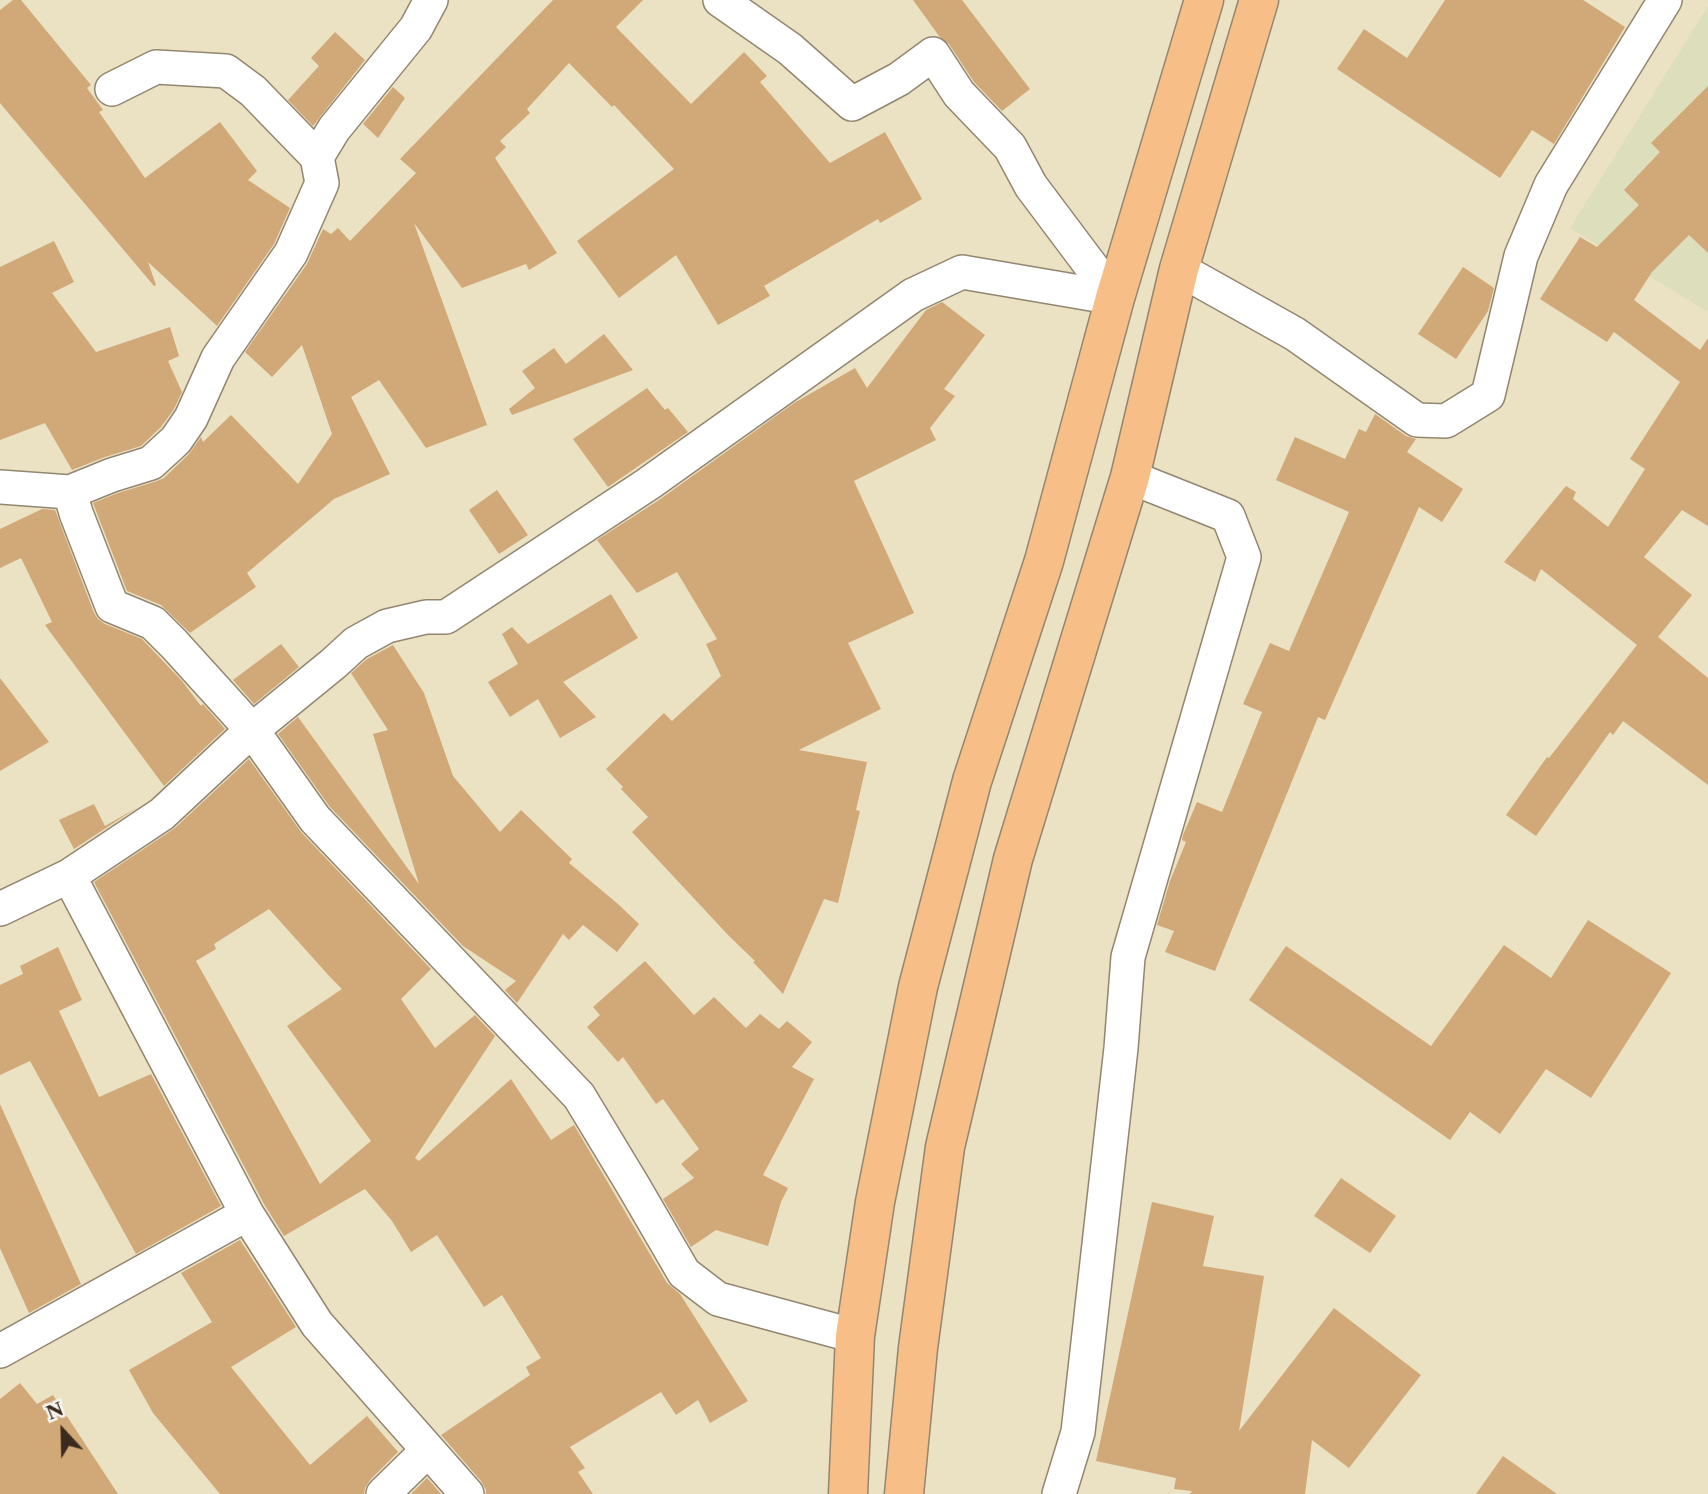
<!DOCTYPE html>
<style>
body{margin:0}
#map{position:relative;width:1708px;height:1494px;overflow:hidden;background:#ebe2c4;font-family:"Libre Caslon Text",serif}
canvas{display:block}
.north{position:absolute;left:28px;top:1396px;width:70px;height:70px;-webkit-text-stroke:5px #f6f6f2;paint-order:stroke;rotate:338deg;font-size:19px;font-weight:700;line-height:28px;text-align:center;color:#3b2a1e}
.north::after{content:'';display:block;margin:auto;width:24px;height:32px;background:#3b2a1e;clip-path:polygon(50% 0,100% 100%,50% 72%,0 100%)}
</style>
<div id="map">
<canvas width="1708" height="1494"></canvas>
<div class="north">N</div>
</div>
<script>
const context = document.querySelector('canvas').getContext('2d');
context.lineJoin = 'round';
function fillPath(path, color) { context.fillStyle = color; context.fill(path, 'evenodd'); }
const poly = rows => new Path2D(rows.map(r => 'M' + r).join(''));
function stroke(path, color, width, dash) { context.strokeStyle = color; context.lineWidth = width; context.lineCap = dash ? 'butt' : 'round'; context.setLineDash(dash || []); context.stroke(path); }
const built = poly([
 [1708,6,1708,312,1570,228]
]);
const building = poly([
 [13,0,21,0,91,85,87,88,103,110,99,112,145,178,220,122,257,171,248,180,290,208,274,244,217,326,148,262,156,285,154,286,0,103,0,10],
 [553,0,643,0,616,27,691,104,744,52,767,76,760,82,830,163,885,132,922,199,880,223,878,219,764,286,770,296,718,325,676,255,619,298,577,241,674,169,614,105,612,107,569,63,527,109,530,113,500,141,506,147,495,158,557,253,529,270,526,264,462,288,414,223,487,425,426,448,379,380,351,397,390,474,334,499,247,573,256,587,190,633,161,605,127,591,93,503,118,493,157,481,164,478,189,454,201,437,203,442,231,415,298,484,332,434,302,345,272,377,245,352,307,264,323,229,331,234,338,228,350,241,416,173,400,159],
 [913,0,962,0,1030,89,1002,111,974,82,949,44,939,36],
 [1445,0,1583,0,1625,27,1554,144,1532,130,1500,178,1337,69,1364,29,1407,58],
 [335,32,365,60,313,126,288,100,319,66,311,58],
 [1708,86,1708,253,1689,235,1652,272,1634,300,1700,350,1708,338,1708,526,1682,510,1644,557,1692,595,1658,637,1708,678,1708,785,1623,721,1613,735,1610,732,1536,836,1506,815,1547,757,1549,758,1637,645,1541,569,1535,582,1504,562,1566,486,1576,492,1573,499,1608,527,1645,469,1630,459,1680,382,1614,332,1607,342,1540,299,1580,237,1597,247,1639,205,1624,190,1660,152,1651,143],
 [393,87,405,98,378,138,363,124],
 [54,241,74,282,52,293,96,352,170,327,179,356,168,361,182,392,174,409,161,427,141,446,105,457,72,470,45,423,0,440,0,267],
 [1463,267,1494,288,1488,311,1456,359,1418,334],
 [942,302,985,335,944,389,955,396,930,428,936,440,854,481,914,613,848,643,881,709,799,750,867,762,856,810,860,811,838,903,824,899,783,994,753,962,755,961,729,936,632,832,648,817,621,789,623,787,606,769,664,713,672,721,721,676,706,644,717,639,677,572,637,593,597,540,659,500,794,403,855,368,867,388,926,310],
 [604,334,633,370,512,415,509,409,535,388,522,371,554,348,566,364],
 [647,388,665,410,668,408,688,432,608,487,573,439],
 [1375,414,1406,436,1416,439,1407,452,1463,489,1442,522,1419,507,1325,720,1318,717,1215,971,1165,952,1174,931,1157,925,1170,881,1186,842,1182,840,1183,835,1197,802,1222,812,1262,712,1243,704,1270,643,1289,651,1349,512,1276,480,1295,437,1345,459,1359,429,1366,432],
 [497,490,528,535,499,554,469,510],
 [42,509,55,510,94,613,98,619,105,624,142,639,182,681,201,706,203,704,225,729,164,786,45,625,52,622,21,558,0,568,0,529],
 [611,594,638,638,563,682,596,717,560,738,538,699,510,717,488,682,518,664,502,634,512,627,528,644],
 [281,644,299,667,254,704,233,680],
 [393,645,424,693,453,776,500,832,521,810,572,859,569,863,618,904,639,924,617,952,583,925,569,940,563,934,517,1003,505,990,516,981,463,946,330,807,278,734,298,717,419,884,373,734,388,730,351,673,367,659],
 [0,678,49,742,0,771],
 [249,759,301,832,431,969,401,999,435,1048,475,1015,495,1036,415,1158,419,1161,511,1079,551,1140,574,1125,667,1283,680,1294,748,1401,710,1423,698,1400,676,1415,661,1392,570,1447,585,1468,578,1472,593,1494,486,1494,486,1490,481,1481,441,1435,530,1375,526,1367,541,1358,502,1295,484,1307,437,1235,411,1252,392,1221,365,1189,284,1236,264,1204,94,882,175,828],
 [269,909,331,978,342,989,287,1026,371,1141,320,1184,196,961,216,949,214,944],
 [94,804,105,826,138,807,74,849,59,820],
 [1588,920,1671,973,1591,1098,1546,1069,1500,1134,1470,1112,1450,1140,1249,1000,1286,946,1431,1046,1504,945,1551,978],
 [58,947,82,1000,59,1011,99,1097,151,1074,221,1206,136,1254,30,1061,0,1075,0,985,23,974,20,966],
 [645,961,694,1015,714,997,746,1028,760,1014,779,1029,787,1021,812,1042,792,1067,814,1079,763,1175,788,1188,781,1202,768,1246,716,1230,691,1247,663,1199,694,1178,681,1164,699,1149,663,1099,656,1104,623,1057,618,1062,587,1027,600,1015,593,1007],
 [0,1104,81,1284,29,1313,0,1248],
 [1341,1178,1396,1216,1370,1253,1314,1216],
 [1152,1202,1214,1216,1203,1266,1264,1276,1239,1431,1334,1308,1421,1375,1349,1468,1312,1440,1305,1494,1190,1494,1192,1491,1174,1489,1176,1478,1096,1461],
 [240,1240,296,1327,231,1367,310,1465,367,1416,398,1452,370,1480,365,1488,364,1494,220,1494,153,1413,129,1370,212,1322,181,1273],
 [20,1383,37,1404,53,1395,118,1494,0,1494,0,1399],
 [1503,1456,1557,1494,1476,1494],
 [427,1478,441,1494,411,1494]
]);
const street = poly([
 [720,0,790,49,852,104,899,79,933,54,959,94,1010,147,1031,186,1115,298],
 [317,157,334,129,416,28,431,0],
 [1179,269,1295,334,1417,420,1446,421,1488,395,1521,256,1551,185,1665,0],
 [0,487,70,492,112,475,151,463,176,440,191,418,218,358,291,253,322,183,317,157,253,91,226,71,156,67,112,89],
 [70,492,76,513,112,606,153,623,174,644,252,730,315,819,579,1096,634,1187,684,1273,718,1299,855,1336],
 [69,876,247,1214,317,1324,467,1494],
 [0,909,69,876,162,814,252,730,333,664,356,643,387,626,426,617,446,617,648,484,913,295,962,272,1115,298],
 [0,1351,247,1214],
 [383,1494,428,1450],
 [1059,1494,1078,1432,1121,1048,1128,957,1244,557,1228,516,1130,477]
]);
const primary = poly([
 [848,1494,855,1336,875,1202,918,987,972,781,1044,561,1115,298,1204,0],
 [904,1494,918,1348,945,1147,1013,859,1130,477,1179,269,1259,0]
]);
fillPath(built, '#dcdebc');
fillPath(building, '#d1a878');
stroke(street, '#938671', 36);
stroke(primary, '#938671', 41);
stroke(street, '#fff', 33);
stroke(primary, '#f7be87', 38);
</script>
